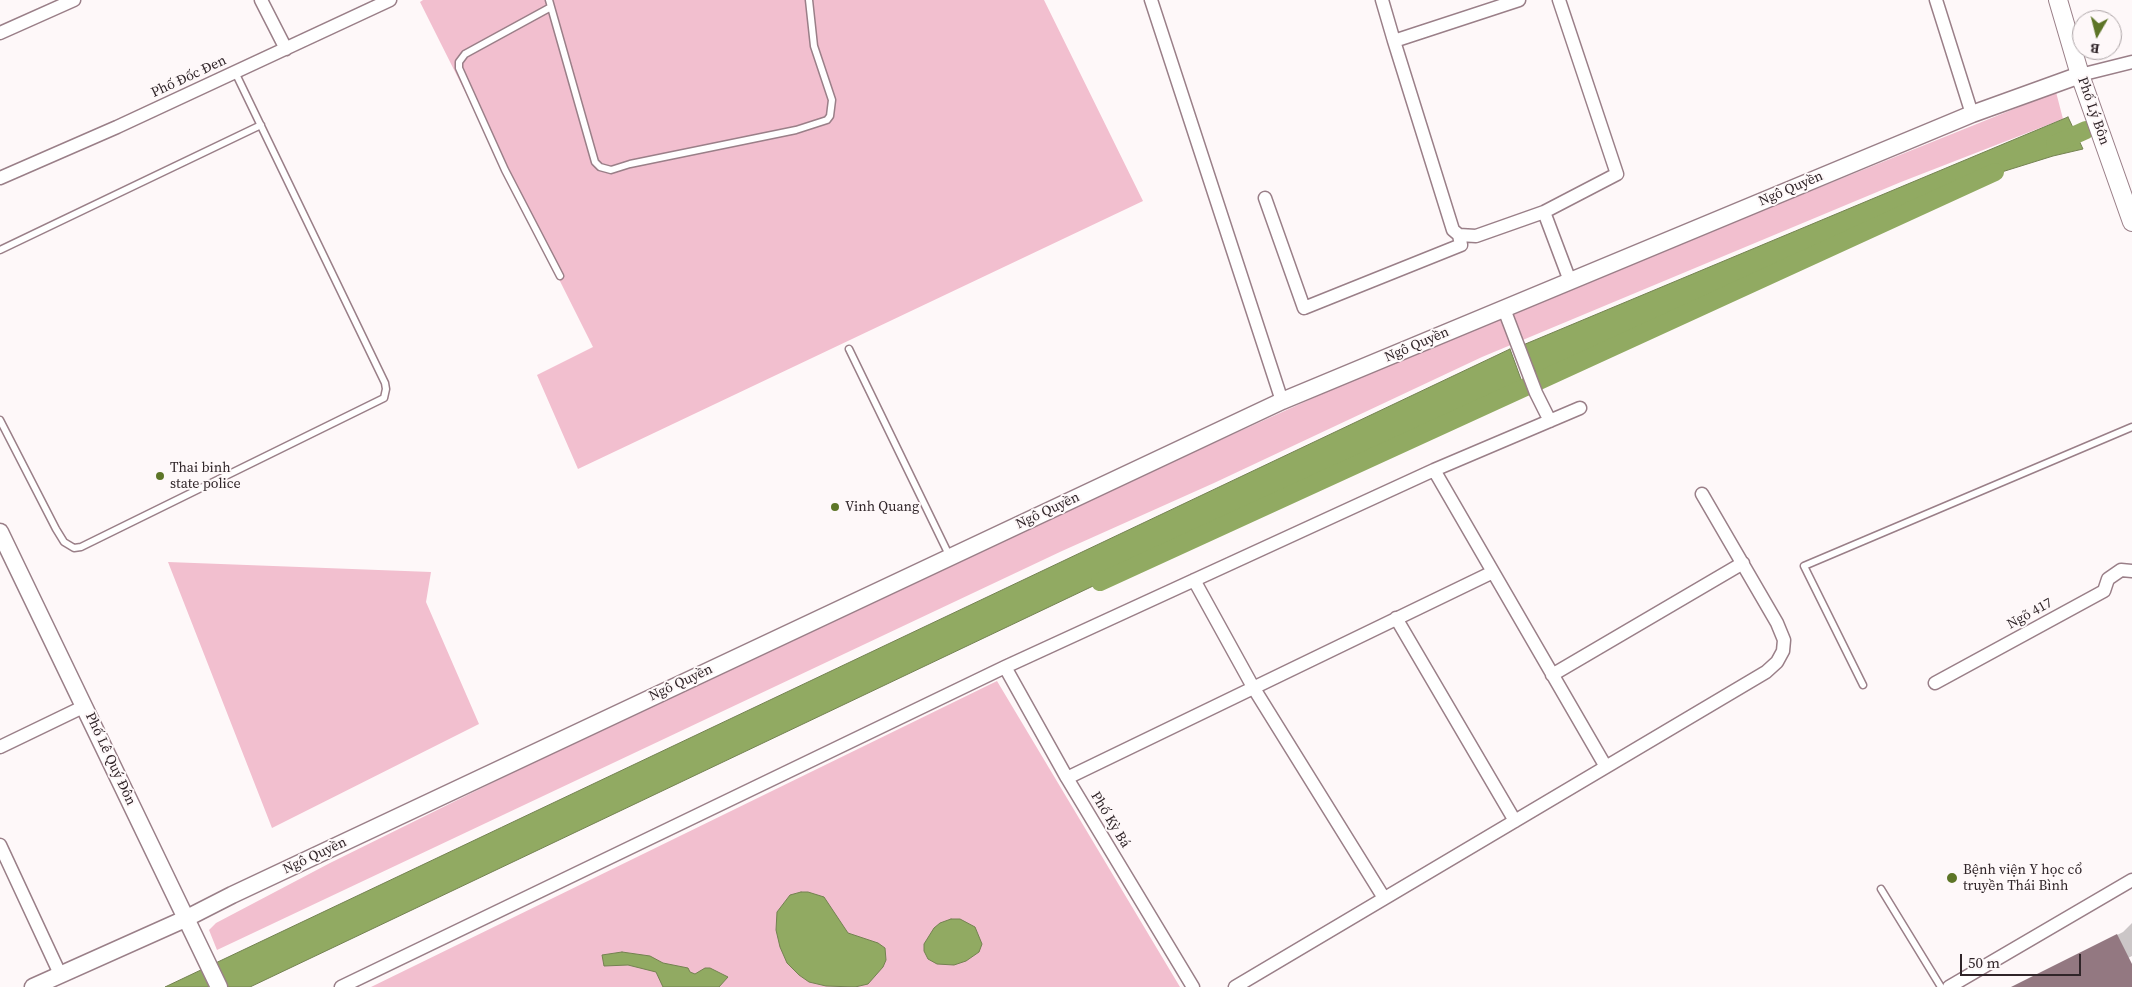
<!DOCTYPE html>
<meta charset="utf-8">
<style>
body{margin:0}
#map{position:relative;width:2132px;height:987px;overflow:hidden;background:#fef8f9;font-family:"Source Serif 4",serif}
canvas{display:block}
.north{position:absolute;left:2072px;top:10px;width:50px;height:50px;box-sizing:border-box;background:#fef8f9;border:1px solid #aca4a6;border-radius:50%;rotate:188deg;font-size:14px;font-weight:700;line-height:20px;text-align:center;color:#302529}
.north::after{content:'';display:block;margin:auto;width:18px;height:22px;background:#5d7527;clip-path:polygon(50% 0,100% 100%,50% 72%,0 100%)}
.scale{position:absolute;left:1960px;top:954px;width:121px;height:22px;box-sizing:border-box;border:2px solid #302529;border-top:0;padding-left:6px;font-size:15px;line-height:18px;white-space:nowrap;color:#302529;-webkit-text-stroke:4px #fef8f9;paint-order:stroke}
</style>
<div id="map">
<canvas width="2132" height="987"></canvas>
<div class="north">B</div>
<div class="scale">50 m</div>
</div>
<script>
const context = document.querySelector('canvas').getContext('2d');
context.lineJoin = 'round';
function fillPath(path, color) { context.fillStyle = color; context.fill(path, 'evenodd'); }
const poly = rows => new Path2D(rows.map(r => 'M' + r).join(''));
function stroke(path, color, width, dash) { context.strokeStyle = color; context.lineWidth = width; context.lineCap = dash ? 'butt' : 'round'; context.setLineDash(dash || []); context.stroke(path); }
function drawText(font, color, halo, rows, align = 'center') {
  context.font = font + ' "Source Serif 4",serif'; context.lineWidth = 4; context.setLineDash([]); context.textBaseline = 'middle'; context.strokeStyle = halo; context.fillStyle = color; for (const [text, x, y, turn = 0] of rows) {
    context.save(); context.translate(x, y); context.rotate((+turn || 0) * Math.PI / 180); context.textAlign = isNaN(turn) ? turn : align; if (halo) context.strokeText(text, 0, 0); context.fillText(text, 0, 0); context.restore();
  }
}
const green = poly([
 [423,0,1044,0,1143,201,578,469,537,375,593,347,420,2],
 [2056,92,2063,119,1901,182,1482,357,1214,483,1062,551,217,950,209,930,216,923,330,863,514,772,997,541,1395,361,1513,311],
 [168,562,431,572,426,602,479,724,272,828],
 [997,681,1180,987,371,987]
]);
const water = poly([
 [2068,117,2083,149,2053,156,1976,180,1540,381,1523,345,2068,117],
 [1510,349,1522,382,250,987,165,987,1510,349],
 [801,892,808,892,824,897,848,933,878,943,885,948,886,960,883,967,868,984,855,987,826,986,809,982,799,975,787,963,780,947,776,930,777,912,790,895,801,892],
 [951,919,960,919,975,927,982,944,979,952,966,961,954,965,937,964,928,959,924,951,924,944,934,928,940,923,951,919],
 [622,952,650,956,663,963,688,968,690,972,695,974,705,968,710,968,728,977,719,987,663,987,656,972,628,965,604,966,602,955,622,952]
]);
const shadow = poly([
 [2132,923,2132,956,2128,958,2132,966,2132,987,2016,987,2123,932]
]);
const canal = poly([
 [2055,144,2086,130],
 [1100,582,1995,172]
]);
const building = poly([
 [2117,934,2132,964,2132,987,2011,987]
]);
const service = poly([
 [549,0,595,162,600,167,611,170,630,164,796,130,827,120,830,116,832,100,814,46,809,0],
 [551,7,465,54,459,62,459,68,505,170,560,276],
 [0,250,261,125],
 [849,349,950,557],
 [0,420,56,529,64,542,74,548,81,547,384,398,386,389,385,383,235,72],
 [1863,685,1804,566,2132,427],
 [1881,889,1941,987]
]);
const minor = poly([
 [261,0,286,49],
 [1151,0,1282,401],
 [1382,0,1394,41,1519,0],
 [1936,0,1972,114],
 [0,33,74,0],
 [1394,41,1453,230,1459,235,1476,236,1544,212,1617,174,1559,0],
 [2080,75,2132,62],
 [0,178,117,127,390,0],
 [1265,198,1304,308,1461,245,1459,235],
 [1544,212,1570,281],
 [1504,309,1536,393,1550,421],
 [1434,470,1606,767],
 [1194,580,1253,687,1384,898],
 [1396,618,1515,821],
 [1005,667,1067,778,1193,987],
 [1552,675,1743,563],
 [1935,683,2104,591,2108,579,2121,570,2132,571],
 [0,747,85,706],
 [1067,778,1493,572],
 [0,845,60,974],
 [341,987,1005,667,1434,470,1580,408],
 [1235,987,1766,672,1777,662,1783,651,1784,640,1777,623,1702,494],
 [1949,987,2132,880]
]);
const tertiary = poly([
 [0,532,219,987],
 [33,987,185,919,232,895,1282,401,1972,114,2080,75]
]);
const secondary = poly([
 [2058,0,2080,75,2132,222]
]);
const markers = [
 [160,476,5,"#5d7527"],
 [835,507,5,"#5d7527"],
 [1952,878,6,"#5d7527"]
];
const streetNames = [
 ["Phố Đốc Đen",189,77,-25],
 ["Phố Lý Bôn",2093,111,71],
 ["Ngô Quyền",1791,189,-23],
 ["Ngô Quyền",1417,345,-23],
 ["Ngô Quyền",1048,511,-25],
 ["Ngõ 417",2030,614,-29],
 ["Ngô Quyền",681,683,-25],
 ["Phố Lê Quý Đôn",110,759,65],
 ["Phố Kỳ Bá",1110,820,59],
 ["Ngô Quyền",315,856,-25]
];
const poiNames = [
 ["Thai binh",170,468],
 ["state police",170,484],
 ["Vinh Quang",845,507],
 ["Bệnh viện Y học cổ",1963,870],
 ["truyền Thái Bình",1963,886]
];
fillPath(green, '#f2bfcf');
fillPath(water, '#91aa62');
stroke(water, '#748251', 1);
fillPath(shadow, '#0003');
stroke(canal, '#91aa62', 18);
fillPath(building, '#937881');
stroke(service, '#9a7f88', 9);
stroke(minor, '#9a7f88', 15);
stroke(tertiary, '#9a7f88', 19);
stroke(secondary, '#9a7f88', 20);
stroke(service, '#fff', 6);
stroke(minor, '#fff', 12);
stroke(tertiary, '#fff', 16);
stroke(secondary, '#fff', 18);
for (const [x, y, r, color] of markers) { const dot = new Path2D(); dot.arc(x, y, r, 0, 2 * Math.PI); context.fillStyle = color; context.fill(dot); stroke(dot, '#fef8f9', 2); }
drawText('14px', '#302529', '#fef8f9', streetNames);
drawText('14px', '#302529', '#fef8f9', poiNames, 'left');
</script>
